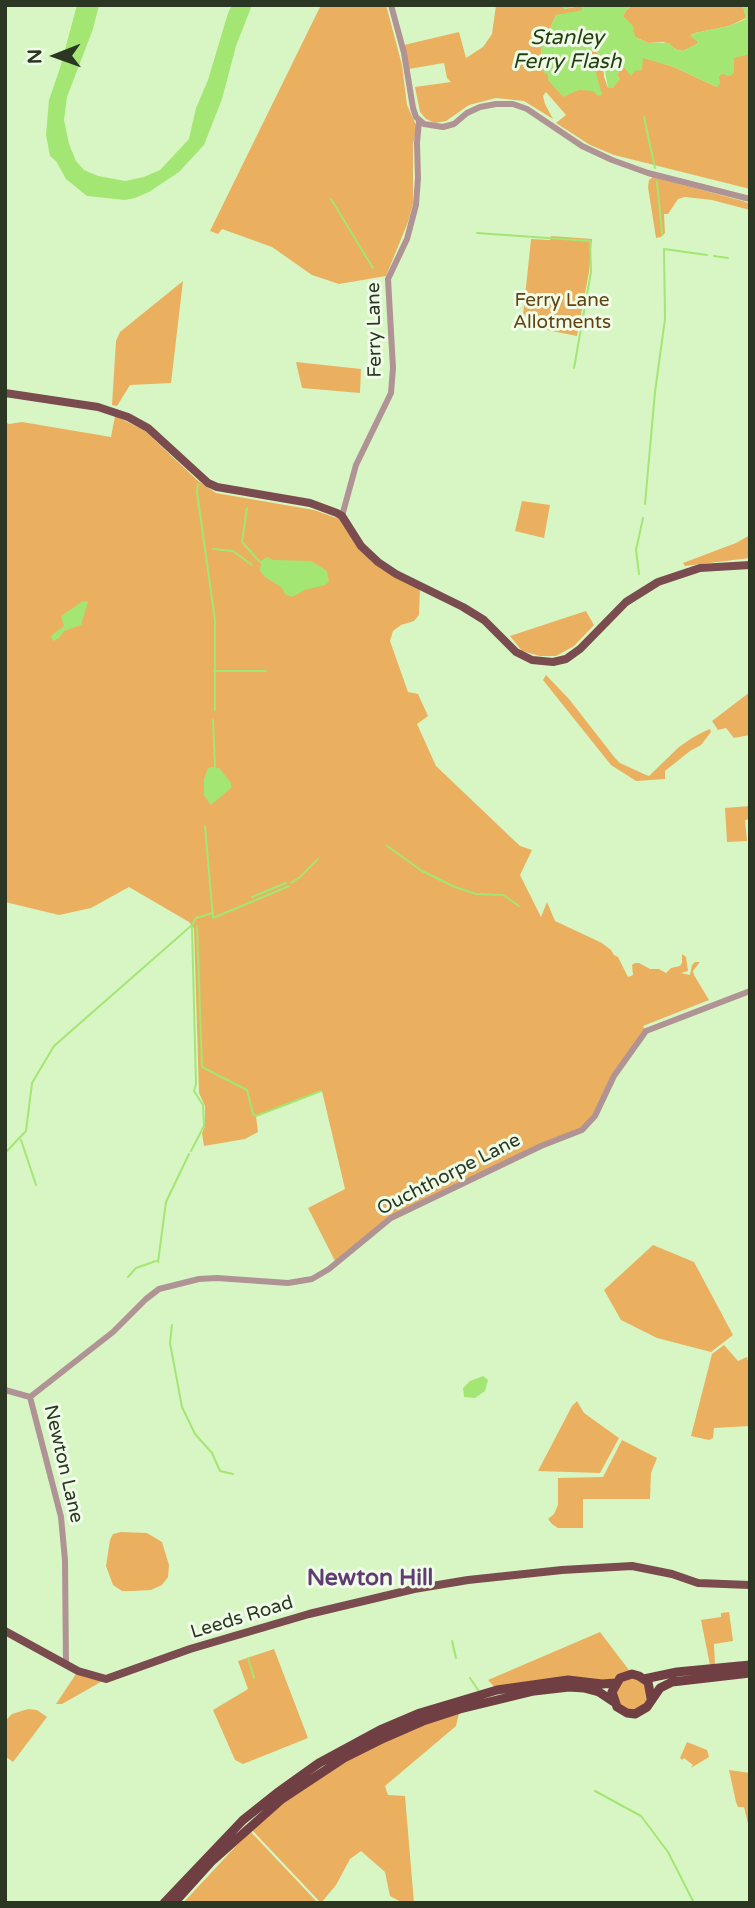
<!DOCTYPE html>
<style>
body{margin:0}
#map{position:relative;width:755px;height:1908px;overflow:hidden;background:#d7f6c4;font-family:"Varela Round",sans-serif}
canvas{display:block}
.frame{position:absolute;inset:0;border:7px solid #2b3723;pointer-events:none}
.north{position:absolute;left:21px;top:21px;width:70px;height:70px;-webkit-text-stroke:5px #f0fde8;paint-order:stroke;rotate:269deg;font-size:19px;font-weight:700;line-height:28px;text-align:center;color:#2b3723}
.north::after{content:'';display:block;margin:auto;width:24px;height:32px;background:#2b3723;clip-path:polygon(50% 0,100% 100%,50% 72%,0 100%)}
</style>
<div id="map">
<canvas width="755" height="1908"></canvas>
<div class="frame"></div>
<div class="north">N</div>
</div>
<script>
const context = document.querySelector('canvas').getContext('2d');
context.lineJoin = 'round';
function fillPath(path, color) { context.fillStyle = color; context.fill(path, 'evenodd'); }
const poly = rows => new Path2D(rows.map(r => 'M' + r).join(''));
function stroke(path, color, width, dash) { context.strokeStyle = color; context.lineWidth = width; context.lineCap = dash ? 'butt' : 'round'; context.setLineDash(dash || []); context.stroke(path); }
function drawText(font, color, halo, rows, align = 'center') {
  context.font = font + ' "Varela Round",sans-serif'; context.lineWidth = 6; context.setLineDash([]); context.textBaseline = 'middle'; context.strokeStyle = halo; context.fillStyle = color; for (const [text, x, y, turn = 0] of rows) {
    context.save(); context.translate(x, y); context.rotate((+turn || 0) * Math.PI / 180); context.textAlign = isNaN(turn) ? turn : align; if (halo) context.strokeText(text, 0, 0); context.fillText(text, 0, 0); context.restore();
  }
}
const green = poly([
 [321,5,386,5,402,65,407,105,417,127,413,144,413,204,408,222,386,276,339,284,312,275,272,247,222,229,218,234,210,231],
 [496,5,563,5,564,9,581,6,583,10,580,13,556,15,542,47,541,56,546,66,594,65,590,60,590,53,595,50,603,59,604,77,608,88,620,79,617,76,622,64,627,69,643,57,674,67,717,87,719,76,733,64,734,58,741,54,750,54,750,189,614,155,590,145,556,123,566,115,546,92,543,96,545,104,553,119,524,101,496,98,469,105,446,121,435,123,426,119,420,112,415,87,451,82,447,78,444,63,409,69,404,45,459,32,466,58,483,47,492,34],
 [634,5,743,5,746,18,729,26,695,33,691,35,698,42,697,44,683,51,677,50,664,42,648,43,635,37,623,16,626,10],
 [653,177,743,201,750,204,750,210,712,200,685,197,678,199,668,214,664,214,665,233,661,237,656,238,648,187,649,180],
 [551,236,592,239,589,272,577,336,522,325,531,239,550,240],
 [183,281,171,383,130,385,117,406,112,405,116,341,120,332],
 [296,362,361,369,360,393,302,388],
 [115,416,144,430,197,480,216,493,314,510,342,520,359,548,372,562,420,588,419,615,414,621,401,625,393,631,390,641,408,692,418,694,428,716,417,724,436,766,520,846,532,850,520,875,541,917,547,902,555,921,602,943,611,950,614,955,618,957,628,977,633,975,632,965,635,963,639,963,650,969,659,969,666,973,671,968,680,966,682,963,682,954,686,957,688,971,681,973,690,975,692,965,695,962,700,962,693,971,694,975,709,1000,643,1026,646,1031,614,1076,589,1124,391,1218,336,1263,308,1208,345,1189,322,1091,256,1116,258,1132,245,1139,204,1146,202,1133,205,1126,205,1106,199,1093,194,928,189,922,129,887,91,908,59,915,5,902,5,422,9,424,22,422,111,437],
 [522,501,550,505,544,538,515,531],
 [750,535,750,558,685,566,683,563,736,543],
 [586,611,594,625,574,646,556,656,540,656,522,651,510,636],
 [546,675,569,699,615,758,620,763,646,775,649,776,679,747,692,738,703,732,710,729,711,732,701,745,690,751,665,771,665,779,636,781,611,765,543,680],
 [750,692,750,735,734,738,726,728,718,730,712,721],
 [750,806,750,819,745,820,747,841,727,842,725,808],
 [653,1245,694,1262,733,1335,711,1352,657,1338,621,1320,604,1290],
 [724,1345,738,1361,747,1357,750,1368,750,1426,714,1428,713,1438,709,1440,691,1436,712,1354],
 [577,1401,584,1413,619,1438,600,1473,538,1471,572,1406],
 [622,1440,657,1458,651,1473,650,1499,583,1499,583,1528,558,1528,552,1524,548,1519,554,1514,558,1505,558,1478,603,1477],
 [121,1532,147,1533,162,1542,169,1565,168,1577,162,1585,151,1590,133,1591,122,1591,113,1585,106,1566,110,1540,113,1534],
 [729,1612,733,1641,714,1644,715,1664,710,1665,701,1620,721,1617,721,1613],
 [600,1632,632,1674,639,1676,652,1692,642,1711,622,1711,614,1687,497,1690,488,1680],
 [274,1649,308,1738,243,1764,235,1760,213,1710,248,1689,238,1661],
 [78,1671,106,1679,62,1704,56,1704],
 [28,1709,37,1710,47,1717,13,1762,5,1756,5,1721,12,1714],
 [460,1709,456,1726,385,1786,388,1795,405,1796,414,1903,403,1903,390,1896,385,1872,361,1851,350,1859,336,1885,321,1903,252,1830,282,1799,344,1758],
 [687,1742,707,1750,709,1757,691,1768,693,1765,684,1758,682,1760,680,1758],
 [729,1770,750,1773,750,1832,744,1807,738,1807,736,1802],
 [250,1831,318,1903,183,1903]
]);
const water = poly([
 [77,5,99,5,93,29,67,97,64,120,69,144,76,161,84,170,98,176,125,181,144,177,160,170,189,139,196,108,208,80,228,13,232,5,252,5,236,46,222,99,204,145,179,172,149,192,135,198,125,200,87,196,66,179,56,161,50,156,46,135,49,100,60,68],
 [563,5,634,5,626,10,623,16,633,26,635,37,648,43,669,43,676,50,683,51,697,44,698,42,690,36,695,33,729,26,746,19,743,5,750,5,750,54,734,58,734,73,730,76,722,74,719,76,720,84,717,87,674,67,643,58,642,70,635,71,631,76,622,65,617,76,620,79,613,88,608,88,603,59,595,50,590,53,590,60,594,65,602,95,598,96,593,91,579,90,563,97,548,80,548,75,543,72,546,66,541,56,542,47,556,15,583,10,580,6,564,9],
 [267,557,273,560,311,561,327,571,329,582,325,585,305,590,292,597,285,594,281,587,265,577,260,571,261,561],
 [83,601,88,602,81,625,64,631,59,638,53,641,51,637,53,634,64,626,61,616],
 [212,767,219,768,231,783,231,788,211,805,205,826,211,805,204,795,204,779,208,768],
 [483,1376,488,1380,485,1391,475,1398,464,1397,463,1388,470,1381]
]);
const stream = poly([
 [644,117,655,168],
 [657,181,662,234],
 [331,199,373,268],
 [477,233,590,241,591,272,574,368],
 [714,256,728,258],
 [198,484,197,492,215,620,215,710],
 [645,504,655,392,665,319,664,249,707,255],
 [247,508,242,542,260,562],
 [213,549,233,551,252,565],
 [639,574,636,550,643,518],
 [214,671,266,671],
 [213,720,215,767],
 [205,826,213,918,289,886],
 [387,846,422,871,455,887,476,894,503,895,519,906],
 [291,883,299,878,318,859],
 [252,897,286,883],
 [197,926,202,1067,247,1090,253,1114,256,1116,321,1091],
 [21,1140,36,1185],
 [191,1151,204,1126,203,1105,194,1091,196,1084,192,927],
 [5,1153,26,1131,32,1083,54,1046,192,925,196,918,213,913],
 [158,1262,166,1202,189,1154],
 [128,1277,136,1268,156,1261],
 [172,1325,170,1343,182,1407,195,1434,212,1453,220,1471,233,1474],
 [452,1641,456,1658],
 [248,1658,254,1678],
 [470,1678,478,1690],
 [595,1791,641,1816,668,1852,694,1903]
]);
const tertiary = poly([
 [391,5,404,53,413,108,416,117,424,124,443,127,454,124,467,113,480,107,496,104,513,104,527,109,582,146,612,160,648,173,750,199],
 [342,516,356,465,391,393,393,368,388,279,407,239,416,205,418,178,417,143,419,121],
 [5,1390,30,1397],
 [30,1397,113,1332,146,1299,159,1289,199,1279,217,1278,288,1283,312,1279,329,1269,391,1218,541,1146,582,1130,595,1116,614,1076,646,1031,750,991],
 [30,1397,61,1517,65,1560,66,1665]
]);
const primary = poly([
 [5,393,98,407,128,417,148,428,208,483,217,487,310,503,337,513,342,516,361,546,378,562,396,574,463,607,484,620,516,652,532,660,553,662,566,659,580,649,626,602,658,582,700,568,750,565],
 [5,1631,78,1671,106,1679,190,1649,309,1614,414,1589,468,1580,562,1570,632,1566,672,1574,698,1583,750,1585]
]);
const trunk = poly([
 [644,1679,677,1672,750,1665],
 [651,1698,648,1682,639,1676,632,1674,620,1678,612,1692,617,1707,627,1713,635,1714,647,1707,660,1688,672,1682,750,1673],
 [164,1903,243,1820,277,1793,319,1763,380,1730,420,1713,497,1690,568,1680,602,1684,616,1683],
 [174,1903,211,1862,282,1799,344,1758,384,1738,423,1721,460,1709,534,1691,569,1687,584,1688,599,1692,614,1702]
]);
const parkNames = [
 ["Ferry Lane",562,301],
 ["Allotments",562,323]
];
const streetNames = [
 ["Ferry Lane",375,330,-91],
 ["Ouchthorpe Lane",449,1175,-27],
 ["Newton Lane",63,1464,77],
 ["Leeds Road",242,1618,-17]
];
const waterNames = [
 ["Stanley",567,38],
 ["Ferry Flash",567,62]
];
const quarterNames = [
 ["Newton Hill",370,1579]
];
fillPath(green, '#eab060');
fillPath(water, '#a4e673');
stroke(stream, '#a4e673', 2);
stroke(tertiary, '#af9395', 6);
stroke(primary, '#7a4c50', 8);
stroke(trunk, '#703f44', 9);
drawText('19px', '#624211', '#f0fde8', parkNames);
drawText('19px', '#2b3723', '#f0fde8', streetNames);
drawText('italic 21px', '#263f12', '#f0fde8', waterNames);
drawText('bold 23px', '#613b74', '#f0fde8', quarterNames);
</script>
